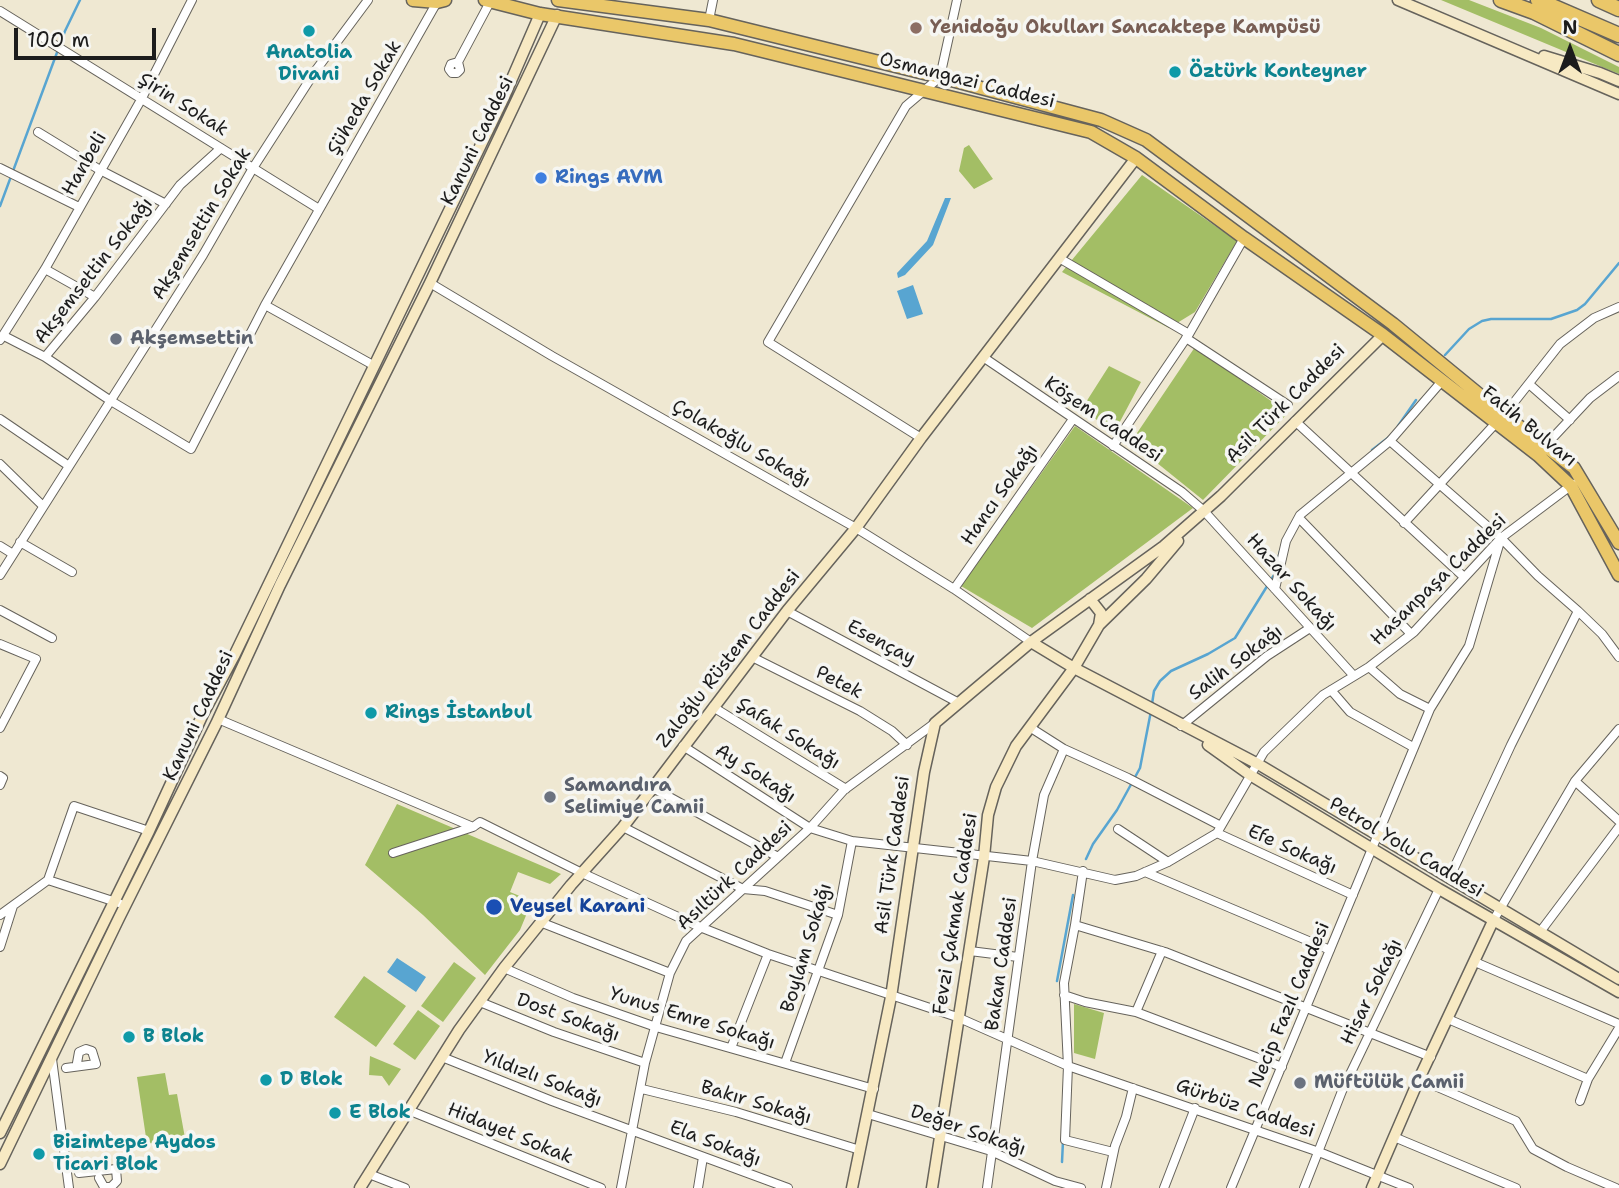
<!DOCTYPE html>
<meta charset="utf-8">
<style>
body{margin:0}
#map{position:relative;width:1619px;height:1188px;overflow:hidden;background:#efe8d2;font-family:"Shantell Sans",sans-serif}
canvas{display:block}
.north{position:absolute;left:1535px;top:14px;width:70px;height:70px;-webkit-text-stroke:5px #f6f6f2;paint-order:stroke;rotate:0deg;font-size:19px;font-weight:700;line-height:28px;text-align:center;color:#1c1c1c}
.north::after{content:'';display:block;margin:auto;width:24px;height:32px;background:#1c1c1c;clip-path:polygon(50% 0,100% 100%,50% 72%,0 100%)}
.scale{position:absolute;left:14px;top:28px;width:142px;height:32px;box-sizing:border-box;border:4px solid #1c1c1c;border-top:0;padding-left:9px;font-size:21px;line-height:24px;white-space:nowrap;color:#1c1c1c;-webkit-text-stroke:5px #f6f6f2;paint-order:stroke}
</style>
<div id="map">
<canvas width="1619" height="1188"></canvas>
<div class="north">N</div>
<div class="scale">100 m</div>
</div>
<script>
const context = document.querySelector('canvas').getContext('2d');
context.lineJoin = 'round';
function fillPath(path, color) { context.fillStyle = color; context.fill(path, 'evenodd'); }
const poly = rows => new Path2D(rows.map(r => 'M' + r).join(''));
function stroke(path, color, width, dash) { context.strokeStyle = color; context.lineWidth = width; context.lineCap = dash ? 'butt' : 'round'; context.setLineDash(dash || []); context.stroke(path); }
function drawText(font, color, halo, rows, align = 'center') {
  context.font = font + ' "Shantell Sans",sans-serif'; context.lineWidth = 7; context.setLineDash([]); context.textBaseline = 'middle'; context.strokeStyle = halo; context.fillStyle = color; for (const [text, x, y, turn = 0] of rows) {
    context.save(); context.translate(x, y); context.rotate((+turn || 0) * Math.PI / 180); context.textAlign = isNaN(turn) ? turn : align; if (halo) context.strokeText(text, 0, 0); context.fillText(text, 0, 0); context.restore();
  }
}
const green = poly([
 [1441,0,1469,0,1541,28,1619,67,1619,74],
 [969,145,993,179,974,189,959,171,964,148],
 [1142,175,1237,241,1195,312,1169,328,1062,272],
 [1195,347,1288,413,1203,500,1131,442],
 [1109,366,1141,382,1115,431,1081,410],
 [1075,426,1193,508,1032,628,961,586],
 [397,804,561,874,550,884,518,872,510,892,532,901,520,930,485,975,423,915,365,865],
 [454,962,476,978,443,1022,421,1006],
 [364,976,406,1006,376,1047,334,1017],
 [1074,1004,1104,1013,1095,1059,1074,1053],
 [418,1010,440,1026,415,1060,393,1044],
 [370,1056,401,1069,389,1086,382,1076,369,1075],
 [165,1073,169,1095,177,1094,185,1138,147,1144,137,1077]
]);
const water = poly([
 [945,198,951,198,933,245,905,275,898,278,897,273,927,241],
 [913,285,923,314,907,319,897,291],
 [397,958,426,977,416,992,387,972]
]);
const stream = poly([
 [0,206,65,31,80,0],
 [1445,355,1469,329,1482,321,1491,319,1551,319,1577,310,1585,304,1619,263],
 [1398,426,1416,400],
 [1372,450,1389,437],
 [1152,704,1154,691,1160,681,1171,671,1208,654,1235,638,1274,575,1280,551],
 [1086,859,1093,844,1117,810,1140,768,1151,711],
 [1057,981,1073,895],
 [1062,1162,1063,1141]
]);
const street = poly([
 [0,11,319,209],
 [709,20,713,0],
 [458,62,451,64,449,69,452,73,457,73,460,70,458,62,490,2],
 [38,132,100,170,166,204],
 [221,148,180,185,95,297,45,357,111,401,191,449,265,305,437,2],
 [0,168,79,207],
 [1059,258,1189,334,1244,238],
 [45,269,95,297],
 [430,283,552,356,856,528,954,589,1031,642],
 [265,305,373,365],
 [4,336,45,357],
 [1186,338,1288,405],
 [0,340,45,269,142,98,192,0],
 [983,357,1182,492,1204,511,1354,676],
 [1529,384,1570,420],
 [1504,415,1560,344,1594,318,1619,307],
 [0,419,69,466],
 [1295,421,1464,577],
 [921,438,768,342,906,106,940,77,957,0],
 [1390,441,1501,538,1538,576,1578,611],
 [1113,446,1189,334],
 [1545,446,1590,398,1619,376],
 [0,464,43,506],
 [1299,518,1411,634],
 [1404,523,1495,424],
 [20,542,72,572],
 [0,546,13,554],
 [0,575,203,255,253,168,316,70,368,0],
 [954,589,1073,419],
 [1275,589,1286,541,1300,515,1390,441,1442,381],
 [0,610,52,638],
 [787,611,959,703],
 [0,644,36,659,0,728],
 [752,657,860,711,892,731,907,745],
 [1369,667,1400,694,1430,709],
 [1331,690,1350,712,1413,747],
 [713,707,846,789],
 [218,719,473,827,480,822,582,873,700,927,768,954,957,1017,1068,1066,1319,1152,1409,1188],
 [1181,726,1267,656,1310,628],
 [1031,728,1064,749,1128,778,1221,826],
 [683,746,810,828,852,841,1032,861,1115,880,1136,876,1168,862,1217,833],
 [0,776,3,778,0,785],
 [1575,781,1619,821],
 [653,788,778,857],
 [623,827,743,889,765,891,838,915],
 [1118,829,1168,862],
 [1217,833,1264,752,1323,695,1369,667,1414,632,1501,538,1573,484],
 [1217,833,1353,895],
 [393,853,473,827],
 [1083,871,1075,925,1064,983,1068,1066,1065,1140,1113,1152],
 [1145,872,1330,950],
 [1449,879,1511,745,1578,611,1602,634,1619,657],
 [48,880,74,806,149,831],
 [48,880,119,903],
 [0,915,48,880],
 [1493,921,1575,781,1619,729],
 [540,922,670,973],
 [1075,925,1165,952,1431,1057],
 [1540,932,1619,827],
 [0,947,13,906],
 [970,951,1018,957],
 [1475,962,1619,1024],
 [504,968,573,998,656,1027,874,1089],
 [1064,995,1085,1002,1136,1012,1282,1067],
 [480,1002,554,1032,645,1063],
 [1136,1012,1162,951],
 [1448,1019,1588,1079],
 [731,1048,768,954],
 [442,1057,552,1101,788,1188],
 [52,1059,69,1188],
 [785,1063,838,915,852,841],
 [66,1068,96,1064,92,1051,86,1049,79,1052,77,1063],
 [1419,1079,1516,1121,1533,1149,1567,1167,1616,1188],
 [642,1089,736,1112,860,1150],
 [1580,1101,1588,1079,1619,1028],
 [408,1110,601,1188],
 [868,1114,991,1151,1055,1181,1081,1188],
 [1394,1137,1516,1188],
 [79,1173,116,1169,117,1181,111,1187,104,1187,99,1178],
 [369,1174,405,1188],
 [621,1188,645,1063,670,973,686,941,810,828,844,790,935,723],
 [698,1188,703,1157],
 [987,1188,1032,861,1044,795,1064,749],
 [1106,1188,1115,1146,1126,1117,1133,1088],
 [1164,1188,1195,1108],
 [1231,1188,1430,709,1469,646,1501,538],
 [1304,1188,1342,1091,1439,889]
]);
const secondary = poly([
 [1398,0,1619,94],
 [1544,56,1600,73,1619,81],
 [1090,599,1101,613,1099,625],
 [1031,642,1074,668,1258,764,1619,979],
 [1208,745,1250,775,1439,889,1619,992],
 [0,1133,149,831,203,714,234,656,504,97,540,14],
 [0,1164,119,918,216,724,280,585,430,283,557,15],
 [360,1188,459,1030,504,968,571,885,623,827,787,611,856,528,921,438,1136,158],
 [852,1188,891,997,924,772,935,723,1031,642,1164,546,1221,496,1383,335],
 [932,1188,984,857,988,815,996,787,1016,746,1074,668,1099,625,1146,579,1178,541],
 [1372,1188,1419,1079,1493,921]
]);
const primary = poly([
 [413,0,437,2,445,0],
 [485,0,540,14,734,44,1091,132,1136,158,1244,238,1383,335,1538,455,1571,486,1619,575],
 [558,0,709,20,940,77,1101,120,1146,140,1393,324,1504,415,1574,468,1619,543]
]);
const highway = poly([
 [1501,0,1534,12,1619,54],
 [1538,0,1619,35],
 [1599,0,1619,9]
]);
const markers = [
 [916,28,7,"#8d6e63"],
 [309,31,7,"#0f9aa8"],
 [1175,72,7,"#0f9aa8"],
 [541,178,7,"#3f7fe0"],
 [116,339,7,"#6b7280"],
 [371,713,7,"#0f9aa8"],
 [550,797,7,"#6b7280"],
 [494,907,9,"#1a4fb4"],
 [129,1037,7,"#0f9aa8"],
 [266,1080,7,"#0f9aa8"],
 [1300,1083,7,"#6b7280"],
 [335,1113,7,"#0f9aa8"],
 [39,1154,7,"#0f9aa8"]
];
const educationNames = [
 ["Yenidoğu Okulları Sancaktepe Kampüsü",930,28]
];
const cultureNames = [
 ["Anatolia",309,53,"center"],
 ["Divani",309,75,"center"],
 ["Öztürk Konteyner",1189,72],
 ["Rings İstanbul",385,713],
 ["B Blok",143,1037],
 ["D Blok",280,1080],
 ["E Blok",349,1113],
 ["Bizimtepe Aydos",53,1143],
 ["Ticari Blok",53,1165]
];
const streetNames = [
 ["Osmangazi Caddesi",967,81,14],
 ["Şüheda Sokak",365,98,-60],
 ["Şirin Sokak",183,105,32],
 ["Kanuni Caddesi",478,141,-64],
 ["Hanbeli",85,164,-60],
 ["Akşemsettin Sokak",202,224,-59],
 ["Akşemsettin Sokağı",94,271,-52],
 ["Asil Türk Caddesi",1286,404,-45],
 ["Köşem Caddesi",1103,420,34],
 ["Fatih Bulvarı",1529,427,39],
 ["Çolakoğlu Sokağı",741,444,30],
 ["Hancı Sokağı",1000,495,-55],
 ["Hasanpaşa Caddesi",1439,580,-44],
 ["Hazar Sokağı",1291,583,48],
 ["Esençay",881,643,28],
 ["Zaloğlu Rüstem Caddesi",729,659,-52],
 ["Salih Sokağı",1236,663,-37],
 ["Petek",839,683,27],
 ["Kanuni Caddesi",199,716,-65],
 ["Şafak Sokağı",788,734,32],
 ["Ay Sokağı",755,774,33],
 ["Petrol Yolu Caddesi",1406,848,31],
 ["Efe Sokağı",1292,850,24],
 ["Asil Türk Caddesi",893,855,-82],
 ["Asıltürk Caddesi",735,876,-43],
 ["Fevzi Çakmak Caddesi",956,914,-81],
 ["Boylam Sokağı",807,948,-73],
 ["Bakan Caddesi",1002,964,-82],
 ["Hisar Sokağı",1372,992,-64],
 ["Necip Fazıl Caddesi",1290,1005,-67],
 ["Dost Sokağı",568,1018,20],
 ["Yunus Emre Sokağı",692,1019,17],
 ["Yıldızlı Sokağı",542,1079,21],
 ["Bakır Sokağı",756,1103,16],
 ["Gürbüz Caddesi",1245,1109,19],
 ["Değer Sokağı",968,1131,19],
 ["Hidayet Sokak",510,1134,22],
 ["Ela Sokağı",715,1144,21]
];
const shopNames = [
 ["Rings AVM",555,178]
];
const worshipNames = [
 ["Akşemsettin",130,339],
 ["Samandıra",564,786],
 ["Selimiye Camii",564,808],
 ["Müftülük Camii",1314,1083]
];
const transitNames = [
 ["Veysel Karani",510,907]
];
fillPath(green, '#a3be65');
fillPath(water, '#58a5d1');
stroke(stream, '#58a5d1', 2.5);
stroke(street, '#66635c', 10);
stroke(secondary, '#66635c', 13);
stroke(primary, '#66635c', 15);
stroke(highway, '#66635c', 17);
stroke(street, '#fff', 8);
stroke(secondary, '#f7e9c3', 10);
stroke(primary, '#eac769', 12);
stroke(highway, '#eac769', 14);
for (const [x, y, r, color] of markers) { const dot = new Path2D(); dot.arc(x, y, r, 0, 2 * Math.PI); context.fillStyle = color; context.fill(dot); stroke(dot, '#f6f6f2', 2.5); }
drawText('bold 19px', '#785e54', '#f6f6f2', educationNames, 'left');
drawText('bold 19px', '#0d838f', '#f6f6f2', cultureNames, 'left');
drawText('19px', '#1c1c1c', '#f6f6f2', streetNames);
drawText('bold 19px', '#366cbe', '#f6f6f2', shopNames, 'left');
drawText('bold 19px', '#5b616d', '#f6f6f2', worshipNames, 'left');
drawText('bold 19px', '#164399', '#f6f6f2', transitNames, 'left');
</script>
